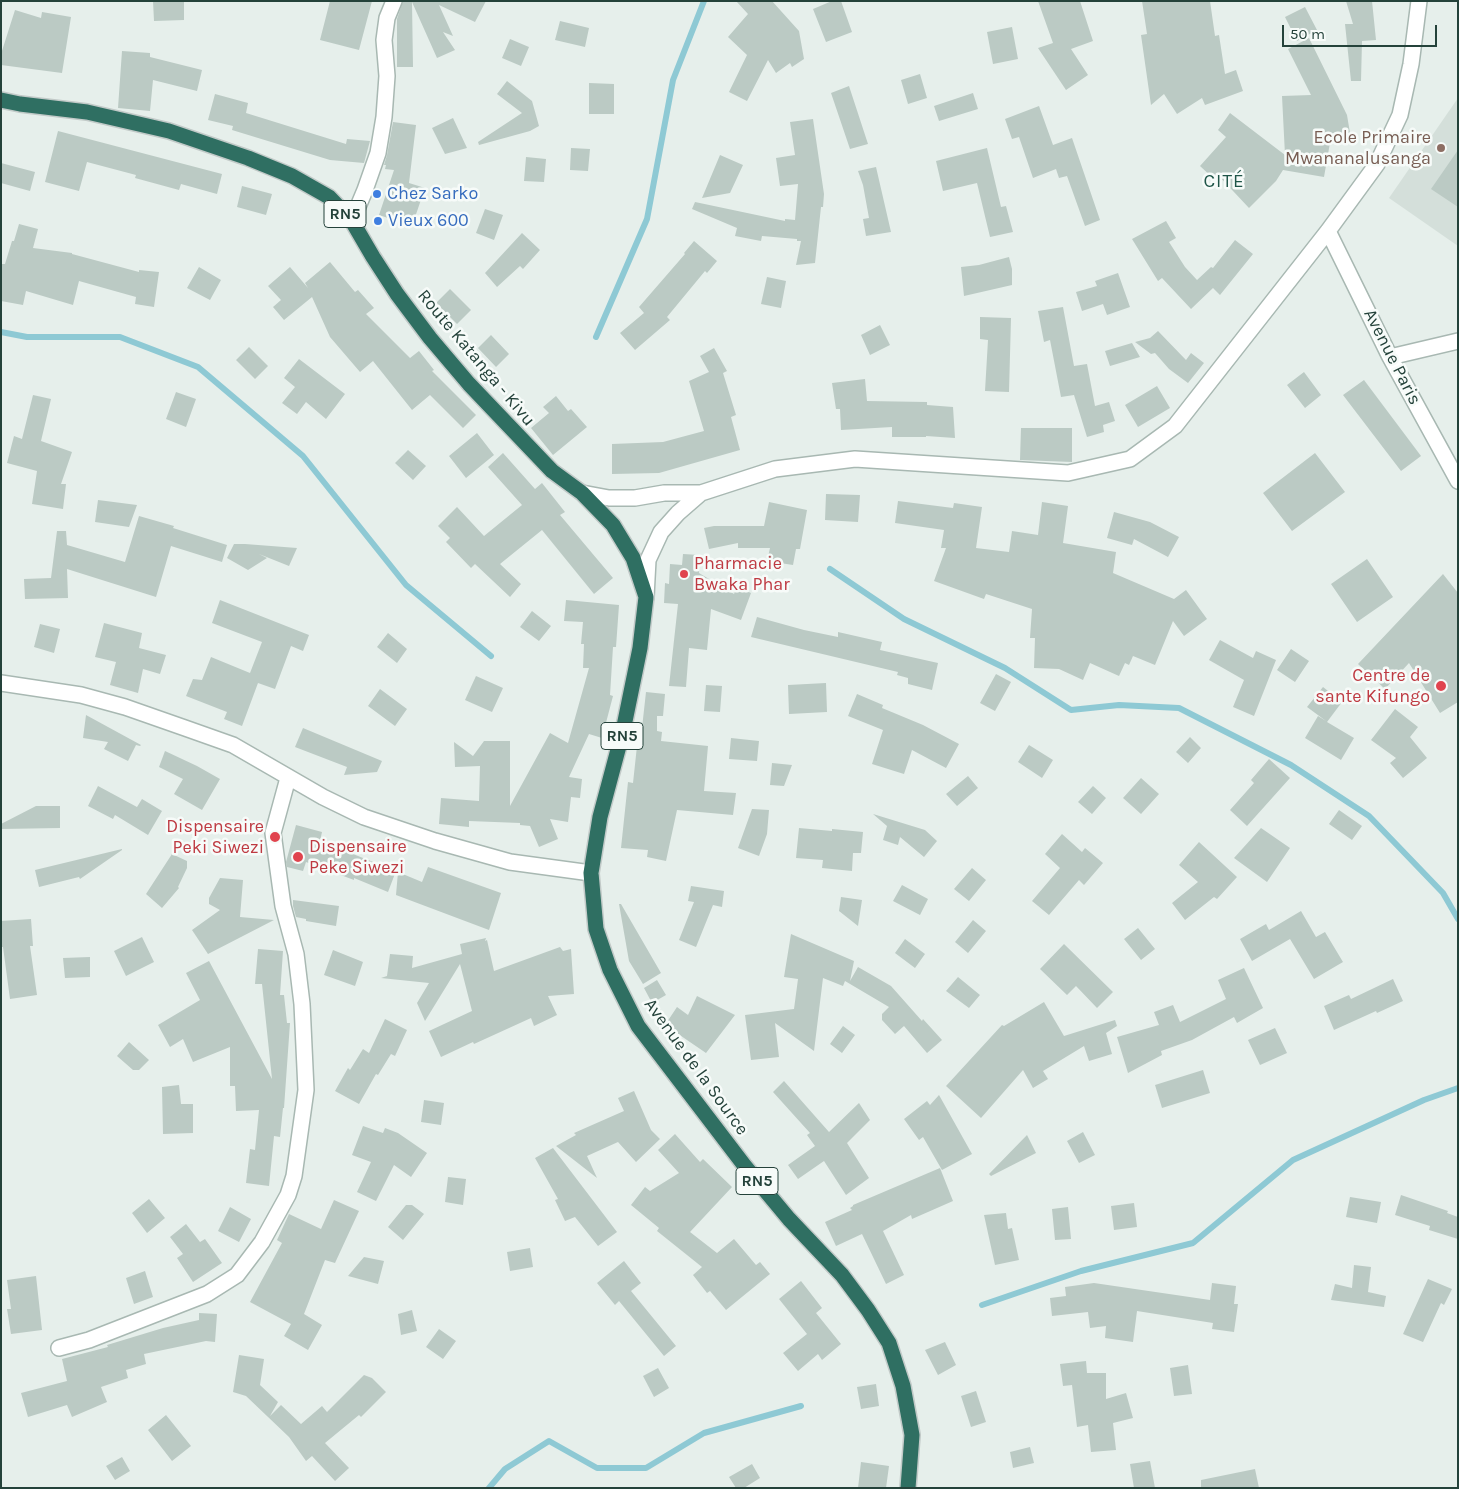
<!DOCTYPE html>
<meta charset="utf-8">
<style>
body{margin:0}
#map{position:relative;width:1459px;height:1489px;overflow:hidden;background:#e6efeb;font-family:Karla,sans-serif}
canvas{display:block}
.frame{position:absolute;inset:0;border:2px solid #24423a;pointer-events:none}
.scale{position:absolute;left:1282px;top:25px;width:155px;height:22px;box-sizing:border-box;border:2px solid #24423a;border-top:0;padding-left:6px;font-size:15px;line-height:18px;white-space:nowrap;color:#24423a;-webkit-text-stroke:4px #f7fbf9;paint-order:stroke}
</style>
<div id="map">
<canvas width="1459" height="1489"></canvas>
<div class="frame"></div>
<div class="scale">50 m</div>
</div>
<script>
const context = document.querySelector('canvas').getContext('2d');
context.lineJoin = 'round';
function fillPath(path, color) { context.fillStyle = color; context.fill(path, 'evenodd'); }
const poly = rows => new Path2D(rows.map(r => 'M' + r).join(''));
function stroke(path, color, width, dash) { context.strokeStyle = color; context.lineWidth = width; context.lineCap = dash ? 'butt' : 'round'; context.setLineDash(dash || []); context.stroke(path); }
function drawText(font, color, halo, rows, align = 'center') {
  context.font = font + ' Karla,sans-serif'; context.lineWidth = 5; context.setLineDash([]); context.textBaseline = 'middle'; context.strokeStyle = halo; context.fillStyle = color; for (const [text, x, y, turn = 0] of rows) {
    context.save(); context.translate(x, y); context.rotate((+turn || 0) * Math.PI / 180); context.textAlign = isNaN(turn) ? turn : align; if (halo) context.strokeText(text, 0, 0); context.fillText(text, 0, 0); context.restore();
  }
}
const built = poly([
 [1458,98,1458,246,1389,198]
]);
const stream = poly([
 [1,332,27,337,120,337,198,367,303,456,406,585,491,656],
 [596,337,647,219,673,80,704,1],
 [830,569,904,619,1005,668,1071,710,1119,705,1179,708,1291,765,1369,816,1443,893,1458,919],
 [982,1305,1081,1271,1193,1243,1293,1160,1424,1100,1458,1088],
 [489,1488,505,1469,549,1441,597,1468,646,1468,704,1433,801,1406]
]);
const building = poly([
 [153,1,184,1,184,20,154,21],
 [330,1,372,1,359,50,320,40],
 [403,1,486,1,475,22,439,5,453,36,443,32,455,50,437,58,412,2,413,67,397,67,397,19],
 [736,1,772,1,799,31,804,59,792,67,790,63,776,73,768,60,747,101,729,92,747,55,728,37,748,14],
 [832,1,841,1,852,32,826,42,813,9],
 [1038,1,1080,1,1093,41,1071,49,1088,75,1066,90,1038,48,1053,43],
 [1142,1,1210,1,1215,36,1219,35,1225,74,1236,70,1243,91,1205,105,1202,98,1177,114,1164,94,1151,105,1141,35,1147,34],
 [1346,1,1372,1,1376,40,1362,41,1361,81,1351,81,1345,24,1353,24],
 [1305,7,1317,30,1297,41,1285,17],
 [15,10,41,18,42,12,71,17,62,73,1,65,1,54],
 [560,21,589,28,585,47,555,40],
 [1012,27,1018,59,993,64,987,32],
 [1309,38,1347,115,1350,133,1331,137,1324,177,1283,170,1276,181,1249,208,1218,175,1214,179,1200,166,1226,137,1218,130,1230,113,1285,155,1282,96,1311,95,1288,49],
 [510,39,529,47,521,66,502,58],
 [122,51,150,53,150,57,202,70,197,91,153,80,150,111,118,108],
 [920,74,927,98,908,104,901,80],
 [507,81,532,101,539,126,530,131,479,145,478,142,522,113,497,94],
 [589,83,614,84,614,114,589,114],
 [849,86,868,144,850,149,831,93],
 [973,93,978,109,939,121,934,106],
 [215,94,248,103,246,113,346,144,347,139,370,141,364,163,330,160,232,130,233,126,208,120],
 [1039,106,1053,145,1072,138,1100,220,1085,226,1067,176,1059,178,1056,169,1033,178,1019,137,1012,139,1005,119],
 [453,118,467,148,445,154,432,128],
 [813,119,824,194,823,207,821,207,815,263,796,265,801,241,797,241,797,239,762,236,761,241,735,236,737,228,692,209,695,202,785,221,785,219,795,220,798,184,780,186,776,158,795,155,790,122],
 [393,122,416,125,409,183,425,188,412,226,379,215,394,170,385,169,386,165,384,165,387,155],
 [58,131,222,174,217,194,181,184,179,190,135,178,136,175,87,162,79,191,45,182],
 [571,148,590,149,588,171,570,170],
 [987,148,1001,207,1006,206,1013,232,990,237,977,183,943,191,936,161],
 [1458,150,1458,207,1431,189],
 [720,155,743,165,730,193,702,198],
 [526,157,546,159,544,182,524,181],
 [1,163,35,172,30,191,1,183],
 [876,167,891,232,866,236,863,219,869,218,863,185,858,171],
 [242,186,272,194,266,215,237,207],
 [485,209,503,215,494,240,476,233],
 [1166,221,1176,238,1169,242,1185,267,1197,280,1211,267,1213,268,1235,240,1253,254,1220,295,1213,288,1191,309,1162,278,1158,281,1132,239],
 [19,224,38,229,33,248,72,253,72,254,139,272,139,270,159,272,154,307,135,304,136,297,79,281,73,305,26,291,23,305,1,301,1,264,5,264,12,241,14,241],
 [522,233,540,250,523,269,520,266,497,287,485,273],
 [694,241,717,261,707,273,705,271,667,317,670,320,635,350,620,333,644,313,639,307,685,254,684,253],
 [1009,257,1012,269,1012,285,964,296,961,267,979,265],
 [330,262,355,292,358,290,374,308,366,314,410,358,419,351,434,370,432,371,476,415,463,428,430,395,412,410,373,361,360,372,330,337,312,297,284,320,273,307,281,300,268,286,290,267,308,288,305,283],
 [199,267,221,280,210,300,187,288],
 [1118,273,1130,307,1107,315,1103,304,1082,311,1076,292,1097,286,1095,281],
 [767,277,786,281,781,308,761,304],
 [450,289,471,310,457,324,436,303],
 [1063,307,1074,366,1087,364,1095,406,1109,402,1115,421,1103,425,1104,432,1087,437,1074,395,1061,397,1050,340,1044,342,1038,311],
 [980,317,1011,318,1009,392,985,391,988,340,980,339],
 [880,325,890,345,870,355,861,335],
 [1158,331,1186,360,1191,353,1204,363,1188,383,1169,369,1155,353,1151,354,1135,342,1150,338],
 [491,335,509,354,496,367,478,348],
 [1132,343,1140,357,1110,366,1105,351],
 [249,347,268,366,255,379,236,360],
 [714,348,727,371,723,373,736,415,731,417,740,450,659,473,612,474,612,444,663,442,704,431,689,381,709,372,700,356],
 [299,359,345,394,326,419,306,402,297,414,282,403,295,387,284,378],
 [1304,372,1321,395,1305,408,1287,385],
 [865,379,867,401,927,402,927,405,953,407,955,438,926,436,926,437,892,437,892,427,841,430,840,409,836,409,832,383],
 [1364,380,1421,456,1401,471,1343,395],
 [1157,386,1170,408,1138,427,1125,405],
 [176,392,196,399,186,427,166,419],
 [33,395,51,399,41,441,72,452,61,484,66,484,63,509,32,504,37,471,7,463,14,436,22,439],
 [556,396,568,411,571,409,587,427,553,455,531,428,549,413,543,407],
 [1021,428,1072,428,1072,462,1020,460],
 [477,433,494,455,466,478,449,456],
 [408,450,426,466,413,480,395,463],
 [503,453,535,489,542,483,565,512,560,515,613,578,594,594,542,530,500,564,521,584,510,597,475,564,471,568,446,542,450,538,438,526,457,507,484,536,522,505,488,467],
 [1315,453,1345,492,1292,531,1263,493],
 [826,494,860,495,858,522,825,520],
 [98,500,137,505,129,527,95,522],
 [898,501,953,508,954,503,982,507,976,548,1009,552,1012,531,1038,535,1042,502,1068,506,1063,543,1116,552,1113,573,1174,599,1186,590,1207,619,1184,636,1173,621,1155,665,1133,656,1129,665,1125,663,1119,676,1090,663,1083,680,1059,669,1034,668,1035,638,1030,638,1032,609,986,594,984,599,934,581,946,548,941,548,944,530,895,523],
 [769,502,807,510,800,549,796,549,793,565,767,561,770,548,738,548,738,543,709,549,704,528,714,526,764,526],
 [1114,512,1150,522,1179,537,1168,557,1134,539,1132,545,1107,538],
 [139,516,174,526,173,528,227,545,222,562,171,546,156,597,67,569,68,598,25,599,24,579,51,578,57,531,66,531,67,545,125,562],
 [234,544,245,544,297,548,289,566,259,554,267,558,248,570,227,558],
 [683,554,700,555,699,573,734,594,737,587,751,593,741,620,711,609,707,650,689,648,686,687,669,686,678,604,664,603,665,583,669,584,670,564,682,565],
 [1367,559,1393,597,1357,622,1331,584],
 [1443,574,1458,593,1458,702,1440,713,1409,663,1385,689,1358,664],
 [220,600,309,635,303,651,291,646,275,689,258,683,242,726,224,719,227,712,186,696,193,679,202,680,211,657,250,673,262,642,212,623],
 [566,600,619,605,616,647,613,647,610,695,613,696,602,738,589,734,569,777,582,779,580,798,571,797,568,822,550,819,558,839,539,847,530,826,520,825,520,823,469,821,469,827,439,824,441,798,479,801,480,766,455,767,454,742,473,756,484,741,510,741,510,806,550,733,568,743,589,668,583,668,584,644,581,644,583,622,564,621],
 [532,611,551,626,539,641,520,627],
 [757,617,804,630,838,637,838,632,882,642,880,650,938,663,932,690,908,684,908,678,897,675,898,672,751,637],
 [104,623,142,633,139,648,166,655,160,674,143,669,138,693,110,685,116,662,95,657],
 [40,624,60,629,54,653,34,647],
 [388,633,407,649,397,663,377,647],
 [1220,640,1253,658,1256,651,1276,660,1254,716,1233,707,1244,680,1209,660],
 [1291,649,1309,661,1295,682,1277,670],
 [996,674,1011,682,995,711,980,703],
 [476,676,503,688,492,712,465,700],
 [826,683,827,712,789,714,788,685],
 [706,685,722,686,720,712,704,711],
 [1323,687,1342,702,1327,722,1354,738,1341,760,1305,738,1318,716,1326,721,1307,707],
 [380,689,407,709,395,726,368,706],
 [646,692,665,694,663,716,657,716,657,731,662,732,661,741,708,746,704,791,736,793,733,815,677,810,666,861,647,857,648,850,621,848,628,782,633,783,637,746,640,746],
 [857,694,883,705,882,708,923,725,959,744,946,768,912,750,904,774,872,764,883,730,848,716],
 [1395,709,1418,727,1410,737,1427,758,1403,778,1390,763,1396,758,1371,740],
 [86,715,141,745,140,746,136,745,128,761,104,749,108,742,83,738],
 [303,728,382,761,377,772,344,775,347,767,295,747],
 [1190,737,1201,748,1188,763,1176,752],
 [731,738,759,741,757,761,729,759],
 [1029,745,1053,760,1042,778,1018,762],
 [165,751,197,766,220,779,202,810,174,794,183,779,159,767],
 [1269,759,1290,778,1247,826,1230,810,1254,783,1251,780],
 [772,763,792,765,784,786,770,785],
 [968,776,978,788,957,806,946,794],
 [1141,778,1159,794,1141,814,1123,798],
 [98,786,137,807,142,799,162,811,148,835,115,815,113,819,88,806],
 [1093,786,1106,798,1092,814,1078,802],
 [36,806,60,806,60,828,1,829,1,824],
 [752,809,769,810,767,834,759,856,738,848],
 [1339,810,1362,826,1352,840,1329,824],
 [873,814,925,830,937,841,924,857,900,837,898,845,883,840,887,826],
 [296,825,322,832,320,841,396,871,388,892,354,878,354,880,306,862,303,871,287,867,286,862],
 [799,828,832,831,832,829,863,832,861,853,853,853,852,871,822,868,823,860,796,858],
 [1261,828,1290,848,1267,882,1234,858],
 [1062,834,1082,852,1085,848,1103,863,1084,885,1079,880,1049,915,1032,901,1060,868,1045,854],
 [1199,842,1237,877,1217,899,1214,897,1185,920,1172,903,1198,882,1179,865],
 [122,849,122,850,80,879,79,877,39,887,35,870],
 [172,854,187,861,187,868,178,887,179,888,162,908,146,894],
 [428,867,501,893,489,930,396,895,398,872,422,882],
 [972,868,986,880,969,901,954,889],
 [220,878,243,880,240,917,274,920,208,954,192,930,220,910,209,904,209,898],
 [902,885,928,899,920,915,893,901],
 [691,886,724,891,722,907,713,905,696,947,679,940,694,902,688,901],
 [841,897,862,900,858,926,839,911],
 [293,900,339,906,336,926,306,921,306,919,296,917,293,906],
 [619,904,621,904,661,973,643,984,629,961],
 [1301,911,1316,937,1325,932,1343,962,1314,979,1290,939,1252,961,1240,939,1266,924,1269,930],
 [31,919,33,946,30,946,37,995,10,999,3,947,1,947,1,921],
 [973,920,986,931,968,953,955,942],
 [1138,928,1155,949,1141,960,1124,939],
 [791,934,854,961,850,981,858,967,891,986,922,1021,923,1019,942,1040,927,1053,904,1026,895,1034,882,1020,882,1014,889,1007,845,981,843,986,823,978,814,1051,775,1023,779,1057,751,1060,745,1015,794,1009,798,979,784,977],
 [142,937,154,962,126,976,114,951],
 [486,938,485,941,487,940,494,971,560,947,563,951,571,949,574,994,548,996,557,1015,534,1026,531,1018,474,1044,473,1042,441,1057,429,1031,472,1011,460,964,425,1021,417,1003,429,983,381,978,387,976,390,954,413,956,412,968,462,954,460,944],
 [905,939,925,954,915,968,895,953],
 [1064,944,1113,992,1097,1008,1076,986,1067,995,1040,969],
 [258,949,283,951,280,995,284,995,287,1023,290,1023,284,1108,283,1108,280,1137,274,1136,269,1186,246,1183,250,1149,255,1150,259,1110,236,1111,235,1086,230,1086,230,1047,193,1062,183,1039,170,1047,158,1025,200,1000,186,973,209,961,272,1079,262,984,255,984],
 [333,950,363,962,355,986,324,975],
 [90,957,90,977,65,978,63,958],
 [1244,968,1263,1008,1237,1023,1234,1017,1192,1040,1161,1051,1162,1055,1128,1073,1117,1037,1159,1025,1154,1012,1173,1005,1180,1022,1226,999,1218,980],
 [958,977,980,995,969,1008,946,991],
 [1393,979,1403,1001,1377,1013,1376,1011,1334,1030,1324,1006,1349,995,1351,999],
 [657,980,666,995,652,1003,644,988],
 [697,996,735,1015,706,1053,665,1025,677,1007,688,1015],
 [1044,1002,1064,1036,1115,1020,1117,1026,1106,1033,1112,1054,1089,1061,1084,1046,1043,1071,1048,1079,1033,1088,1023,1070,981,1118,946,1086,1002,1025,1004,1026],
 [385,1019,407,1030,395,1056,391,1054,378,1075,376,1074,359,1104,335,1091,348,1068,350,1070,363,1049,369,1053],
 [843,1026,855,1035,842,1053,830,1044],
 [1275,1028,1287,1053,1260,1065,1248,1040],
 [129,1042,149,1060,139,1070,133,1070,117,1056],
 [1203,1070,1210,1093,1162,1108,1155,1085],
 [784,1081,829,1132,859,1103,870,1120,847,1143,869,1178,846,1195,824,1161,798,1179,788,1165,815,1146,807,1135,810,1133,773,1092],
 [179,1085,181,1104,193,1104,193,1133,163,1134,162,1087],
 [634,1091,651,1130,660,1139,636,1162,618,1142,587,1156,597,1178,556,1146,576,1135,574,1133,624,1111,618,1098],
 [939,1095,972,1154,942,1170,923,1137,919,1140,904,1119,927,1101,930,1105],
 [424,1100,444,1103,441,1125,421,1122],
 [363,1126,383,1133,385,1128,398,1133,427,1153,411,1177,394,1165,376,1201,357,1192,371,1162,352,1155],
 [1083,1132,1095,1155,1079,1163,1067,1141],
 [675,1134,700,1162,703,1159,732,1187,690,1232,717,1253,734,1239,756,1265,760,1262,770,1274,726,1310,710,1291,707,1293,693,1275,702,1267,657,1231,659,1228,631,1205,645,1187,650,1191,679,1173,658,1150],
 [1027,1135,1036,1153,991,1176,989,1174],
 [553,1148,617,1232,598,1246,575,1217,565,1221,555,1200,558,1199,535,1158],
 [940,1168,953,1201,912,1219,911,1215,883,1231,904,1275,886,1284,862,1234,836,1246,825,1222,852,1210,850,1208,853,1206,853,1205],
 [448,1177,466,1179,463,1205,445,1202],
 [1401,1195,1448,1211,1447,1213,1458,1217,1458,1239,1429,1230,1430,1226,1395,1215],
 [1350,1197,1381,1202,1377,1223,1346,1217],
 [149,1199,165,1218,147,1233,132,1213],
 [334,1200,359,1211,335,1263,325,1260,304,1314,322,1325,308,1350,284,1336,291,1324,250,1302,282,1243,277,1240,289,1214,321,1229],
 [1134,1203,1137,1227,1114,1230,1111,1206],
 [406,1205,412,1205,424,1214,403,1240,388,1227],
 [230,1207,251,1219,239,1242,218,1231],
 [1068,1207,1071,1239,1055,1240,1052,1209],
 [1006,1213,1008,1229,1012,1228,1019,1260,995,1265,984,1215],
 [186,1224,200,1242,205,1239,222,1263,193,1282,177,1258,183,1254,170,1237],
 [530,1248,533,1267,510,1271,507,1252],
 [364,1257,384,1261,378,1284,348,1276],
 [624,1261,641,1283,631,1291,676,1346,664,1356,619,1301,615,1305,597,1283],
 [1354,1265,1371,1267,1368,1292,1386,1296,1384,1307,1331,1300,1335,1284,1352,1288],
 [145,1271,153,1297,134,1304,126,1278],
 [36,1276,42,1330,11,1334,7,1309,11,1309,7,1280],
 [1428,1279,1452,1289,1444,1305,1441,1303,1423,1342,1403,1334],
 [801,1281,822,1308,816,1313,841,1344,822,1360,818,1354,798,1371,783,1353,807,1334,779,1299],
 [1094,1283,1210,1300,1212,1283,1236,1286,1234,1304,1238,1304,1234,1332,1212,1329,1213,1323,1137,1311,1133,1342,1105,1338,1106,1326,1090,1328,1088,1312,1052,1316,1050,1298,1066,1296,1065,1287],
 [412,1310,417,1331,401,1335,398,1314],
 [199,1313,217,1314,215,1342,206,1341,144,1354,146,1364,126,1370,128,1378,101,1387,107,1402,72,1417,67,1405,28,1417,21,1393,67,1381,62,1359,108,1347,107,1345,163,1328,199,1320],
 [439,1329,456,1341,443,1359,426,1347],
 [945,1342,956,1365,938,1375,925,1350],
 [239,1355,264,1359,260,1385,278,1402,270,1416,281,1405,301,1424,322,1406,327,1412,364,1375,372,1378,386,1392,361,1417,359,1415,325,1443,349,1468,335,1481,312,1456,306,1461,289,1437,246,1396,233,1392],
 [1086,1361,1087,1373,1106,1373,1106,1399,1126,1393,1133,1418,1113,1423,1116,1450,1091,1452,1088,1425,1077,1427,1072,1385,1063,1386,1060,1364],
 [1188,1365,1192,1394,1174,1396,1170,1368],
 [658,1368,669,1388,654,1397,643,1376],
 [876,1384,879,1406,861,1409,857,1387],
 [976,1391,986,1422,971,1427,961,1396],
 [166,1415,191,1446,172,1461,148,1430],
 [1030,1447,1034,1463,1013,1468,1010,1452],
 [122,1457,130,1471,115,1480,106,1466],
 [1150,1461,1155,1488,1134,1488,1130,1464],
 [861,1462,889,1466,886,1488,858,1488],
 [752,1464,760,1478,744,1488,736,1488,729,1477],
 [1255,1469,1259,1488,1201,1488,1201,1480]
]);
const street = poly([
 [352,221,365,190,378,153,384,117,387,76,384,40,387,18,394,1],
 [1328,231,1390,357,1458,481],
 [1390,357,1458,341],
 [582,493,609,498,635,498,664,493,701,493,775,469,855,459,1068,473,1130,459,1175,426,1328,231,1377,164,1400,115,1411,64,1419,1],
 [646,597,648,560,661,532,678,513,701,493],
 [1,683,81,695,125,707,185,728,233,745,323,797,364,817,435,841,510,862,591,873],
 [59,1348,89,1340,207,1294,237,1275,262,1242,288,1195,294,1176,306,1090,302,1004,296,954,283,906,273,833,288,778]
]);
const highway = poly([
 [1,100,20,104,87,112,169,131,248,158,292,176,329,197,352,221,373,257,397,294,430,338,469,384,552,471,582,493,613,525,633,558,646,597,640,648,623,731,600,817,591,873,596,929,610,970,638,1026,744,1165,789,1219,842,1275,868,1310,889,1343,903,1386,912,1435,908,1488]
]);
const markers = [
 [1441,148,5,"#8d6e63"],
 [377,194,5,"#3f7fe0"],
 [378,221,5,"#3f7fe0"],
 [684,574,5,"#e0444e"],
 [1441,686,6,"#e0444e"],
 [275,837,6,"#e0444e"],
 [298,857,6,"#e0444e"]
];
const shields = [
 [345,214,42],
 [622,736,42],
 [757,1181,42]
];
const shieldNames = [
 ["RN5",345,214],
 ["RN5",622,736],
 ["RN5",757,1181]
];
const educationNames = [
 ["Ecole Primaire",1431,138],
 ["Mwananalusanga",1431,159]
];
const shopNames = [
 ["Chez Sarko",387,194],
 ["Vieux 600",388,221]
];
const streetNames = [
 ["Avenue Paris",1392,357,63],
 ["Route Katanga - Kivu",476,358,50],
 ["Avenue de la Source",696,1067,54]
];
const healthNames = [
 ["Pharmacie",694,564],
 ["Bwaka Phar",694,585],
 ["Centre de",1430,676,"right"],
 ["sante Kifungo",1430,697,"right"],
 ["Dispensaire",264,827,"right"],
 ["Peki Siwezi",264,848,"right"],
 ["Dispensaire",309,847],
 ["Peke Siwezi",309,868]
];
const neighbourhoodNames = [
 ["CITÉ",1224,182]
];
fillPath(built, '#d4dfda');
stroke(stream, '#8ec9d4', 6);
fillPath(building, '#bbcac4');
stroke(street, '#a8b8b2', 18);
stroke(highway, '#c2cac8', 18);
stroke(street, '#fff', 15);
stroke(highway, '#2f6f62', 15);
for (const [x, y, r, color] of markers) { const dot = new Path2D(); dot.arc(x, y, r, 0, 2 * Math.PI); context.fillStyle = color; context.fill(dot); stroke(dot, '#f7fbf9', 2); }
for (const [x, y, w] of shields) { const box = new Path2D(); box.roundRect(x - w / 2, y - 13.5, w, 27, 4); context.fillStyle = '#f7fbf9'; context.fill(box); stroke(box, '#24423a', 1); }
drawText('bold 16px', '#24423a', null, shieldNames);
drawText('18px', '#785e54', '#f7fbf9', educationNames, 'right');
drawText('18px', '#366cbe', '#f7fbf9', shopNames, 'left');
drawText('18px', '#24423a', '#f7fbf9', streetNames);
drawText('18px', '#be3a42', '#f7fbf9', healthNames, 'left');
context.letterSpacing = '1px';
drawText('19px', '#1f5548', '#f7fbf9', neighbourhoodNames);
context.letterSpacing = '0px';
</script>
